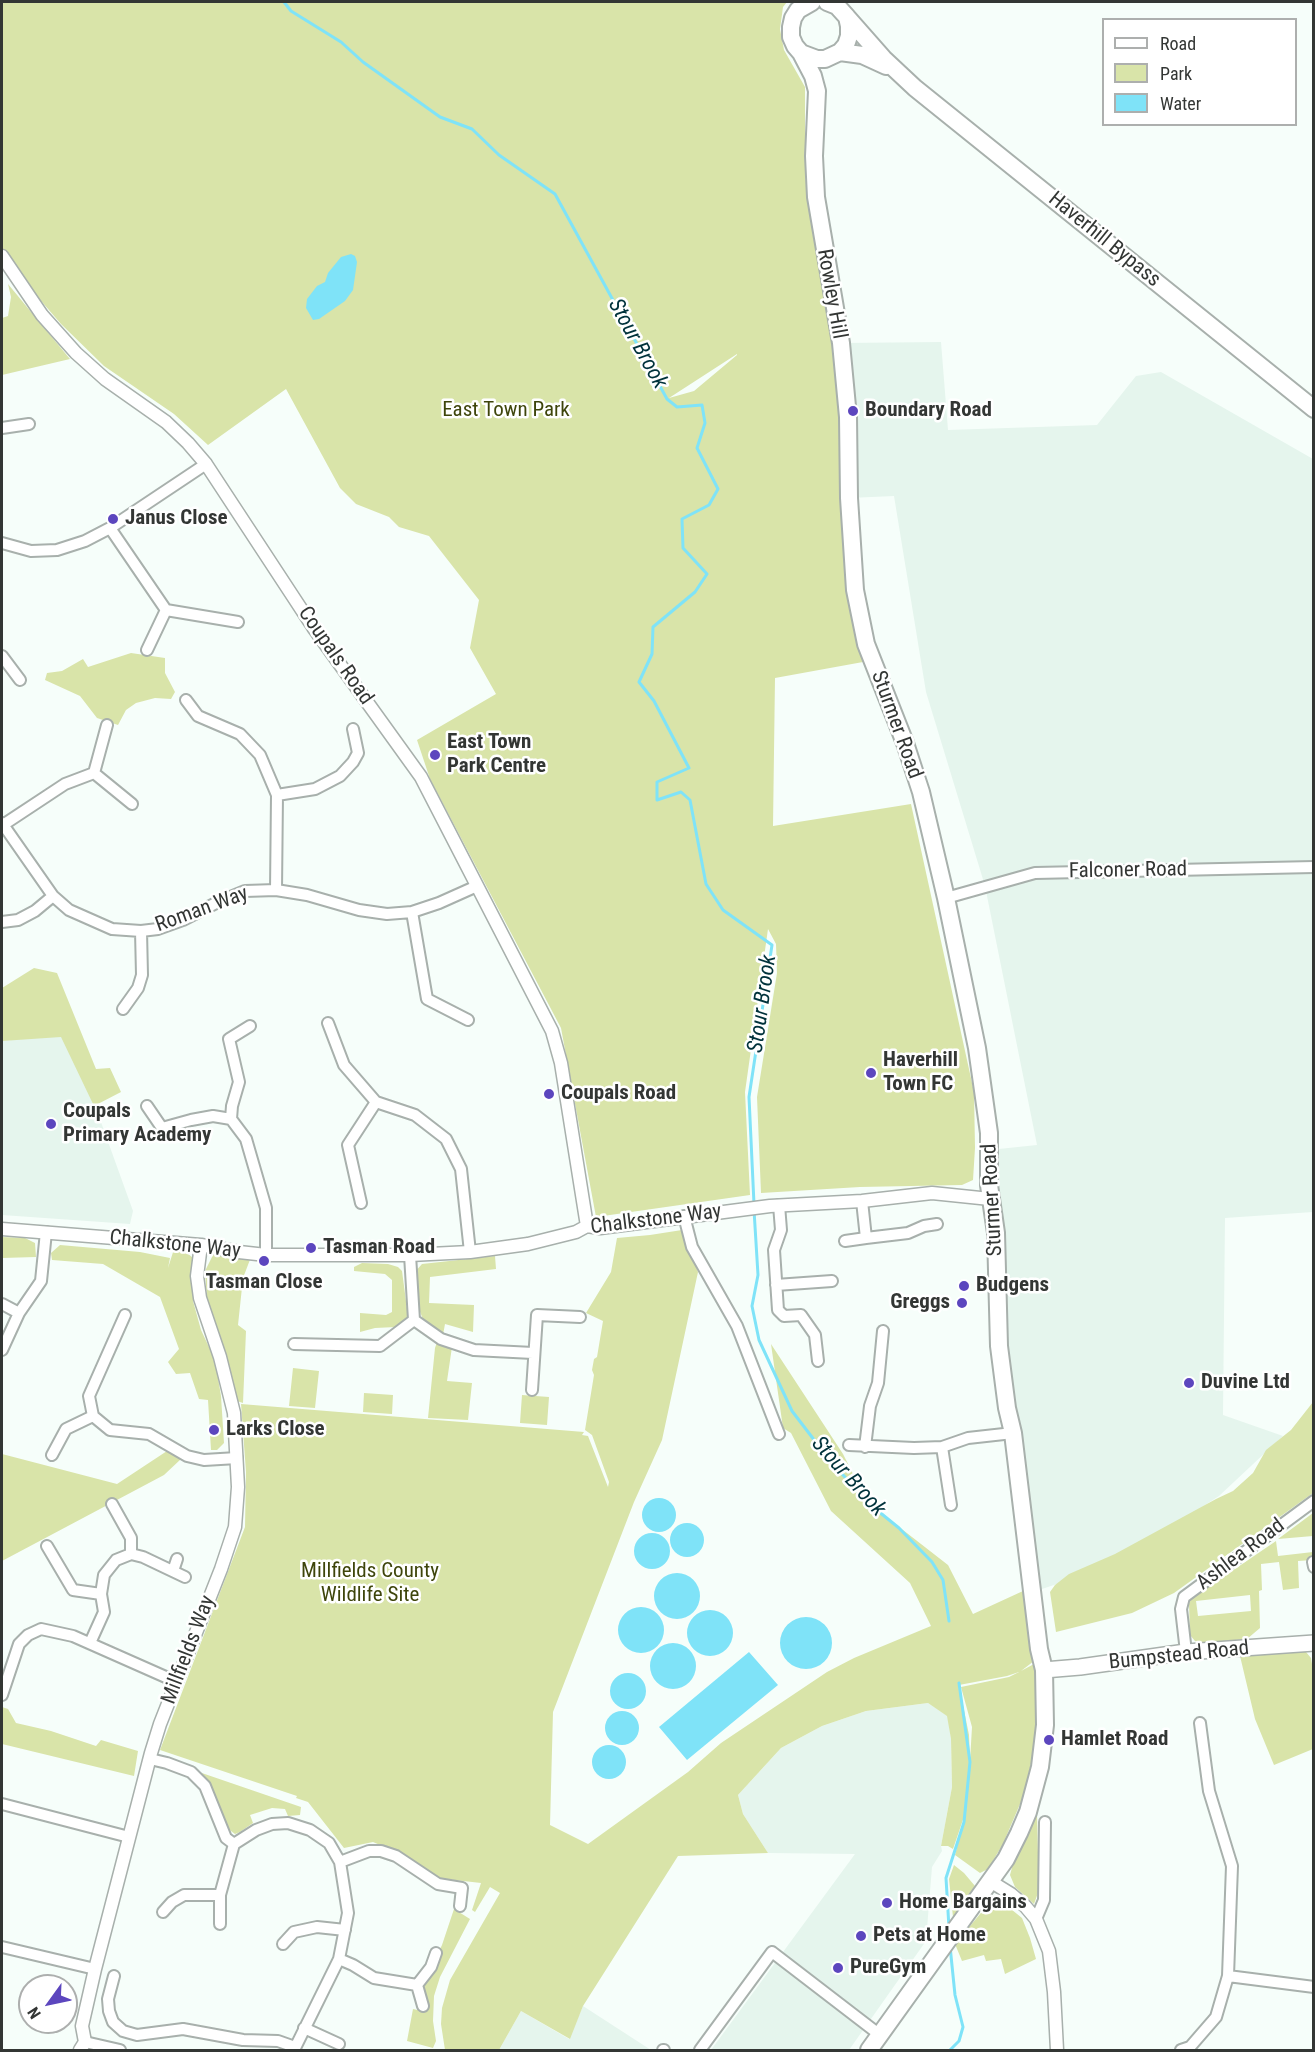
<!DOCTYPE html>
<style>
body{margin:0}
#map{position:relative;width:1315px;height:2052px;overflow:hidden;background:#f6fefa;font-family:"Roboto Condensed",sans-serif}
canvas{display:block}
.frame{position:absolute;inset:0;border:3px solid #333634;pointer-events:none}
.legend{position:absolute;left:1102px;top:18px;width:195px;height:108px;box-sizing:border-box;background:#fff;border:2px solid #adafae;margin:0;padding:8px 10px;list-style:none;font-size:18px;color:#333634}
.legend li{display:flex;align-items:center;gap:12px;height:30px}
.legend b{width:30px;border:2px solid #adafae}
.north{position:absolute;left:18px;top:1974px;width:60px;height:60px;box-sizing:border-box;background:#fff;border:2px solid #adafae;border-radius:50%;rotate:237deg;font-size:16px;font-weight:700;line-height:24px;text-align:center;color:#333634}
.north::after{content:'';display:block;margin:auto;width:21px;height:27px;background:#5c46be;clip-path:polygon(50% 0,100% 100%,50% 72%,0 100%)}
</style>
<div id="map">
<canvas width="1315" height="2052"></canvas>
<div class="frame"></div>
<ul class="legend">
<li><b style="height:8px;background:#fff"></b>Road</li>
<li><b style="height:16px;background:#d9e4a9"></b>Park</li>
<li><b style="height:16px;background:#7fe3f8"></b>Water</li>
</ul>
<div class="north">N</div>
</div>
<script>
const context = document.querySelector('canvas').getContext('2d');
context.lineJoin = 'round';
function fillPath(path, color) { context.fillStyle = color; context.fill(path, 'evenodd'); }
const poly = rows => new Path2D(rows.map(r => 'M' + r).join(''));
function stroke(path, color, width, dash) { context.strokeStyle = color; context.lineWidth = width; context.lineCap = dash ? 'butt' : 'round'; context.setLineDash(dash || []); context.stroke(path); }
function drawText(font, color, halo, rows, align = 'center') {
  context.font = font + ' "Roboto Condensed",sans-serif'; context.lineWidth = 5; context.setLineDash([]); context.textBaseline = 'middle'; context.strokeStyle = halo; context.fillStyle = color; for (const [text, x, y, turn = 0] of rows) {
    context.save(); context.translate(x, y); context.rotate((+turn || 0) * Math.PI / 180); context.textAlign = isNaN(turn) ? turn : align; if (halo) context.strokeText(text, 0, 0); context.fillText(text, 0, 0); context.restore();
  }
}
const built = poly([
 [941,342,948,430,1097,425,1136,376,1161,372,1313,459,1313,1212,1225,1218,1223,1415,1283,1436,1219,1496,1111,1566,1033,1592,1024,1529,989,1150,1037,1145,985,886,926,692,894,496,849,498,841,343],
 [62,1014,133,1211,130,1224,2,1215,2,1036],
 [928,1703,948,1716,951,1739,952,1787,941,1846,942,1851,932,1867,926,1941,849,2050,711,2050,855,1854,768,1853,743,1814,738,1795,781,1748,822,1726,866,1711],
 [583,2006,651,2050,499,2050,521,2011,569,2039]
]);
const green = poly([
 [2,2,787,2,783,7,780,29,784,50,805,87,805,174,813,236,835,342,866,644,863,662,775,678,773,826,911,804,974,1092,975,1148,973,1180,962,1185,860,1187,761,1193,757,1097,777,973,776,944,768,929,745,1092,750,1195,596,1217,561,1028,430,779,417,740,496,694,470,648,479,600,429,536,399,527,389,517,356,504,340,488,286,389,208,445,174,414,104,366,61,324,36,295,2,248],
 [737,355,694,391,669,398,737,354],
 [8,284,41,324,70,359,2,375,2,318,8,316,11,297],
 [131,653,165,658,165,673,175,692,171,699,155,698,136,703,126,710,118,725,97,718,80,696,45,680,47,673,62,671,83,659,88,667],
 [34,968,57,973,96,1069,110,1068,121,1092,94,1106,61,1037,2,1041,2,988],
 [682,1230,698,1272,662,1440,634,1502,553,1712,550,1825,588,1844,688,1772,721,1743,827,1672,854,1658,931,1626,910,1583,831,1511,791,1433,783,1428,771,1344,843,1454,867,1502,948,1565,973,1614,1023,1591,1034,1661,1021,1671,1034,1664,1037,1680,1036,1722,1032,1759,1023,1797,1003,1844,988,1869,980,1873,955,1855,966,1811,953,1849,948,1846,941,1846,952,1787,951,1739,947,1716,928,1703,866,1711,822,1726,781,1748,738,1795,743,1814,768,1853,678,1856,583,2006,570,2039,521,2011,499,2050,445,2050,441,2024,442,2008,450,1980,500,1893,490,1887,475,1912,472,1910,481,1883,437,1878,399,1853,373,1842,344,1848,308,1802,296,1798,297,1796,160,1750,245,1527,246,1472,241,1404,584,1432,582,1435,588,1436,608,1487,609,1482,592,1435,585,1430,594,1375,592,1370,594,1359,597,1357,603,1321,586,1313,611,1272,617,1238,650,1235],
 [1019,1672,1009,1677,961,1687,972,1727,970,1761,969,1735,959,1685,1007,1676],
 [2,1237,25,1238,35,1243,36,1257,2,1258],
 [60,1245,140,1252,170,1258,168,1268,174,1249,183,1250,192,1257,193,1301,201,1330,215,1360,221,1396,224,1443,217,1450,211,1450,208,1400,199,1399,190,1373,176,1374,168,1362,179,1349,160,1297,103,1264,52,1260,51,1253],
 [223,1253,251,1257,243,1278,238,1325,246,1331,243,1403,237,1401,229,1366,207,1299,205,1271,213,1255],
 [495,1256,496,1269,430,1277,429,1303,474,1305,473,1332,445,1324,443,1335,431,1327,423,1319,415,1300,414,1273,422,1264],
 [362,1263,388,1264,398,1267,402,1271,408,1316,396,1327,375,1328,360,1332,360,1313,386,1315,392,1312,392,1280,385,1274,354,1271,354,1267],
 [437,1342,452,1347,447,1381,472,1383,468,1420,428,1418,435,1348],
 [293,1368,319,1371,315,1408,289,1406],
 [364,1393,393,1395,392,1414,363,1412],
 [522,1395,549,1397,547,1425,520,1423],
 [1313,1402,1313,1493,1174,1593,1132,1613,1056,1632,1050,1592,1055,1585,1069,1574,1115,1554,1216,1499,1233,1491,1253,1473,1266,1450,1291,1430],
 [167,1451,181,1459,164,1475,2,1561,2,1454,117,1484],
 [1313,1513,1313,1536,1278,1539],
 [1276,1541,1278,1556,1313,1552,1313,1560,1298,1561,1299,1588,1283,1590,1279,1562,1261,1564,1262,1590,1259,1591,1260,1628,1247,1639,1200,1643,1195,1641,1190,1635,1189,1604,1191,1599],
 [1250,1595,1251,1611,1198,1616,1196,1601],
 [1302,1652,1306,1652,1311,1658,1312,1664,1313,1749,1274,1765,1255,1719,1240,1656],
 [2,1707,8,1709,16,1723,51,1731,96,1746,101,1740,138,1751,134,1776,2,1744],
 [196,1771,301,1807,300,1815,288,1816,285,1809,272,1808,250,1815,253,1823,240,1832,235,1834,227,1828,207,1780],
 [1033,1813,1037,1814,1039,1890,1034,1904,1015,1887,1010,1875,1013,1864],
 [954,1865,964,1873,975,1886,953,1917,949,1879],
 [1001,1901,1022,1918,1030,1938,1036,1959,1005,1974,1001,1959,986,1961,984,1955,962,1961,955,1944,985,1908,993,1902],
 [454,1909,470,1919,440,1977,434,1996,433,2021,436,2041,433,2048,407,2041,413,2009,422,2011,429,2008,422,1987,442,1945]
]);
const water = poly([
 [351,254,355,256,357,262,353,290,345,301,319,319,313,320,306,308,307,299,317,286,325,282,328,273,341,257],
 '642 1515a17 17 0 1 1 34 0a17 17 0 1 1-34 0Z',
 '670 1540a17 17 0 1 1 34 0a17 17 0 1 1-34 0Z',
 '634 1551a18 18 0 1 1 36 0a18 18 0 1 1-36 0Z',
 '654 1596a23 23 0 1 1 46 0a23 23 0 1 1-46 0Z',
 '618 1630a23 23 0 1 1 46 0a23 23 0 1 1-46 0Z',
 '687 1633a23 23 0 1 1 46 0a23 23 0 1 1-46 0Z',
 '780 1643a26 26 0 1 1 52 0a26 26 0 1 1-52 0Z',
 '650 1666a23 23 0 1 1 46 0a23 23 0 1 1-46 0Z',
 [749,1652,778,1685,687,1760,659,1727],
 '610 1691a18 18 0 1 1 36 0a18 18 0 1 1-36 0Z',
 '605 1728a17 17 0 1 1 34 0a17 17 0 1 1-34 0Z',
 '592 1762a17 17 0 1 1 34 0a17 17 0 1 1-34 0Z'
]);
const stream = poly([
 [284,2,291,11,341,42,363,62,440,117,472,129,499,155,555,194,667,399,677,407,702,405,705,423,697,448,718,489,709,505,682,519,683,548,707,574,695,592,653,627,652,654,639,682,654,701,689,768,657,782,657,800,681,792,690,800,706,884,723,910,772,945,749,1097,754,1204],
 [754,1210,758,1275,752,1306,759,1340,792,1411,828,1458,867,1502,899,1528,932,1562,943,1580,949,1621],
 [949,1928,946,1878,964,1822,970,1762,959,1683],
 [950,1946,955,1995,963,2027,959,2041,950,2050]
]);
const minor = poly([
 [2,428,29,424],
 [110,528,166,610,147,650],
 [2,543,31,551,57,550,85,541,110,528,206,464],
 [166,610,238,622],
 [2,656,20,680],
 [186,700,198,716,240,734,260,755,277,795],
 [94,773,107,725],
 [2,823,53,896,69,910,112,929,141,931,158,929,183,920,216,903,245,891,276,890,307,895,359,910,387,914,412,912,439,903,477,886],
 [3,825,65,784,94,773,132,804],
 [276,890,277,795,315,789,340,776,353,762,358,753,353,729],
 [946,898,1035,873,1314,867],
 [412,912,427,999,468,1020],
 [2,922,18,920,35,911,53,896],
 [123,1009,138,988,142,975,141,931],
 [328,1023,344,1065,376,1102,415,1115,446,1139,461,1169,470,1252],
 [147,1106,162,1128,191,1120,213,1116,231,1119,246,1139,266,1208,266,1255],
 [231,1119,232,1106,239,1082,229,1039,250,1026],
 [862,1201,866,1238,908,1233,924,1226,937,1224],
 [361,1203,348,1145,376,1102],
 [779,1205,781,1230,774,1250,778,1310,784,1316,801,1315,815,1335,818,1361],
 [684,1216,692,1247,737,1326,779,1434],
 [845,1241,866,1238],
 [776,1285,832,1281],
 [2,1304,19,1313],
 [125,1315,89,1396,93,1416,110,1430,149,1434,187,1456,204,1460,237,1458],
 [414,1320,441,1339,474,1350,533,1353],
 [294,1344,380,1346,414,1320,410,1255],
 [2,1350,19,1313,41,1281,46,1232],
 [532,1390,537,1315,580,1317],
 [849,1445,914,1448,942,1447,968,1438,1013,1433],
 [865,1447,870,1406,878,1383,883,1331],
 [942,1447,951,1505],
 [52,1455,66,1429,93,1416],
 [112,1504,131,1538,131,1554],
 [47,1546,73,1590,101,1594],
 [1313,1562,1314,1567],
 [173,1571,177,1559],
 [90,1643,104,1612,101,1594,104,1575,116,1560,131,1554,143,1557,185,1577],
 [1186,1652,1181,1609,1184,1597,1314,1501],
 [2,1695,19,1644,28,1635,41,1629,73,1636,177,1682],
 [150,1759,167,1763,191,1772,205,1786,226,1838,234,1844,256,1830,272,1824,288,1823,310,1830,329,1843,340,1862,348,1913,339,1959,294,2050],
 [2,1804,129,1837],
 [340,1862,369,1851,381,1851,396,1856,438,1884,462,1888,460,1906],
 [163,1912,172,1902,184,1895,220,1895],
 [1036,1919,1044,1900,1045,1822],
 [220,1924,220,1895,234,1844],
 [283,1944,294,1932,317,1927,345,1930],
 [2,1947,95,1969],
 [339,1959,353,1965,374,1978,417,1985,431,1967,436,1953],
 [114,1976,108,1999,109,2011,113,2022,123,2031,137,2035,183,2029,243,2040,278,2041,295,2047],
 [1228,1976,1314,1987],
 [417,1985,423,2006],
 [304,2028,339,2044],
 [85,2042,120,2050],
 [663,2050,664,2050],
 [700,2050,772,1952,880,2035],
 [1181,2050,1190,2047,1216,2017,1228,1976,1232,1866,1209,1791,1200,1723]
]);
const tertiary = poly([
 [2,256,42,315,76,353,105,379,166,422,188,443,206,464,313,627,421,777,552,1031,561,1063,587,1226],
 [2,1229,201,1245,239,1252,266,1255,410,1255,470,1252,528,1244,576,1232,587,1226,600,1228,770,1206,862,1201,932,1193,990,1199],
 [990,1881,1011,1894,1025,1906,1036,1919,1049,1951,1054,1992,1057,2050],
 [80,2050,85,2042,82,2026,95,1969,151,1753,160,1724,221,1569,235,1527,238,1487,234,1413,220,1357,200,1298,197,1276,201,1245]
]);
const secondary = poly([
 [1044,1670,1080,1667,1186,1652,1314,1643]
]);
const primary = poly([
 [812,2,798,10,793,18,791,27,791,37,795,46,801,53,817,59,825,59,840,52,846,45,849,36,849,26,847,17,837,6,827,2],
 [847,17,884,59,915,88,1314,409],
 [840,52,862,55,886,66],
 [801,53,813,76,817,91,814,156,816,197,841,343,848,417,849,498,855,590,866,644,905,743,921,792,946,898,977,1048,989,1133,989,1185,996,1233,999,1346,1007,1408,1013,1433,1039,1649,1044,1670,1045,1725,1040,1767,1028,1812,1019,1833,1006,1859,869,2050]
]);
const markers = [
 [853,411,6,"#5c46be"],
 [113,519,6,"#5c46be"],
 [435,755,6,"#5c46be"],
 [871,1073,6,"#5c46be"],
 [549,1094,6,"#5c46be"],
 [51,1124,6,"#5c46be"],
 [311,1248,6,"#5c46be"],
 [264,1261,6,"#5c46be"],
 [964,1286,6,"#5c46be"],
 [962,1303,6,"#5c46be"],
 [1189,1383,6,"#5c46be"],
 [214,1430,6,"#5c46be"],
 [1049,1740,6,"#5c46be"],
 [887,1903,6,"#5c46be"],
 [861,1936,6,"#5c46be"],
 [838,1968,6,"#5c46be"]
];
const streetNames = [
 ["Haverhill Bypass",1104,240,39],
 ["Rowley Hill",831,294,80],
 ["Coupals Road",335,656,55],
 ["Sturmer Road",896,725,70],
 ["Falconer Road",1128,871,-1],
 ["Roman Way",202,910,-20],
 ["Sturmer Road",993,1200,-93],
 ["Chalkstone Way",656,1220,-7],
 ["Chalkstone Way",175,1245,6],
 ["Ashlea Road",1241,1555,-37],
 ["Millfields Way",189,1650,-69],
 ["Bumpstead Road",1179,1656,-6]
];
const parkNames = [
 ["East Town Park",506,411],
 ["Millfields County",370,1572],
 ["Wildlife Site",370,1596]
];
const poiNames = [
 ["Boundary Road",865,411],
 ["Janus Close",125,519],
 ["East Town",447,743],
 ["Park Centre",447,767],
 ["Haverhill",883,1061],
 ["Town FC",883,1085],
 ["Coupals Road",561,1094],
 ["Coupals",63,1112],
 ["Primary Academy",63,1136],
 ["Tasman Road",323,1248],
 ["Tasman Close",264,1283,"center"],
 ["Budgens",976,1286],
 ["Greggs",950,1303,"right"],
 ["Duvine Ltd",1201,1383],
 ["Larks Close",226,1430],
 ["Hamlet Road",1061,1740],
 ["Home Bargains",899,1903],
 ["Pets at Home",873,1936],
 ["PureGym",850,1968]
];
const waterNames = [
 ["Stour Brook",637,344,61],
 ["Stour Brook",763,1004,-82],
 ["Stour Brook",848,1477,48]
];
fillPath(built, '#e5f5ed');
fillPath(green, '#d9e4a9');
fillPath(water, '#7fe3f8');
stroke(stream, '#7fe3f8', 3);
stroke(minor, '#a8b0ac', 14);
stroke(tertiary, '#a8b0ac', 15);
stroke(secondary, '#a8b0ac', 18);
stroke(primary, '#a8b0ac', 20);
stroke(minor, '#fff', 10);
stroke(tertiary, '#fff', 12);
stroke(secondary, '#fff', 15);
stroke(primary, '#fff', 16);
for (const [x, y, r, color] of markers) { const dot = new Path2D(); dot.arc(x, y, r, 0, 2 * Math.PI); context.fillStyle = color; context.fill(dot); stroke(dot, '#fff', 2); }
drawText('21px', '#333634', '#fff', streetNames);
drawText('21px', '#3e450b', '#fff', parkNames);
drawText('bold 21px', '#333634', '#fff', poiNames, 'left');
drawText('italic 22px', '#00323b', '#fff', waterNames);
</script>
